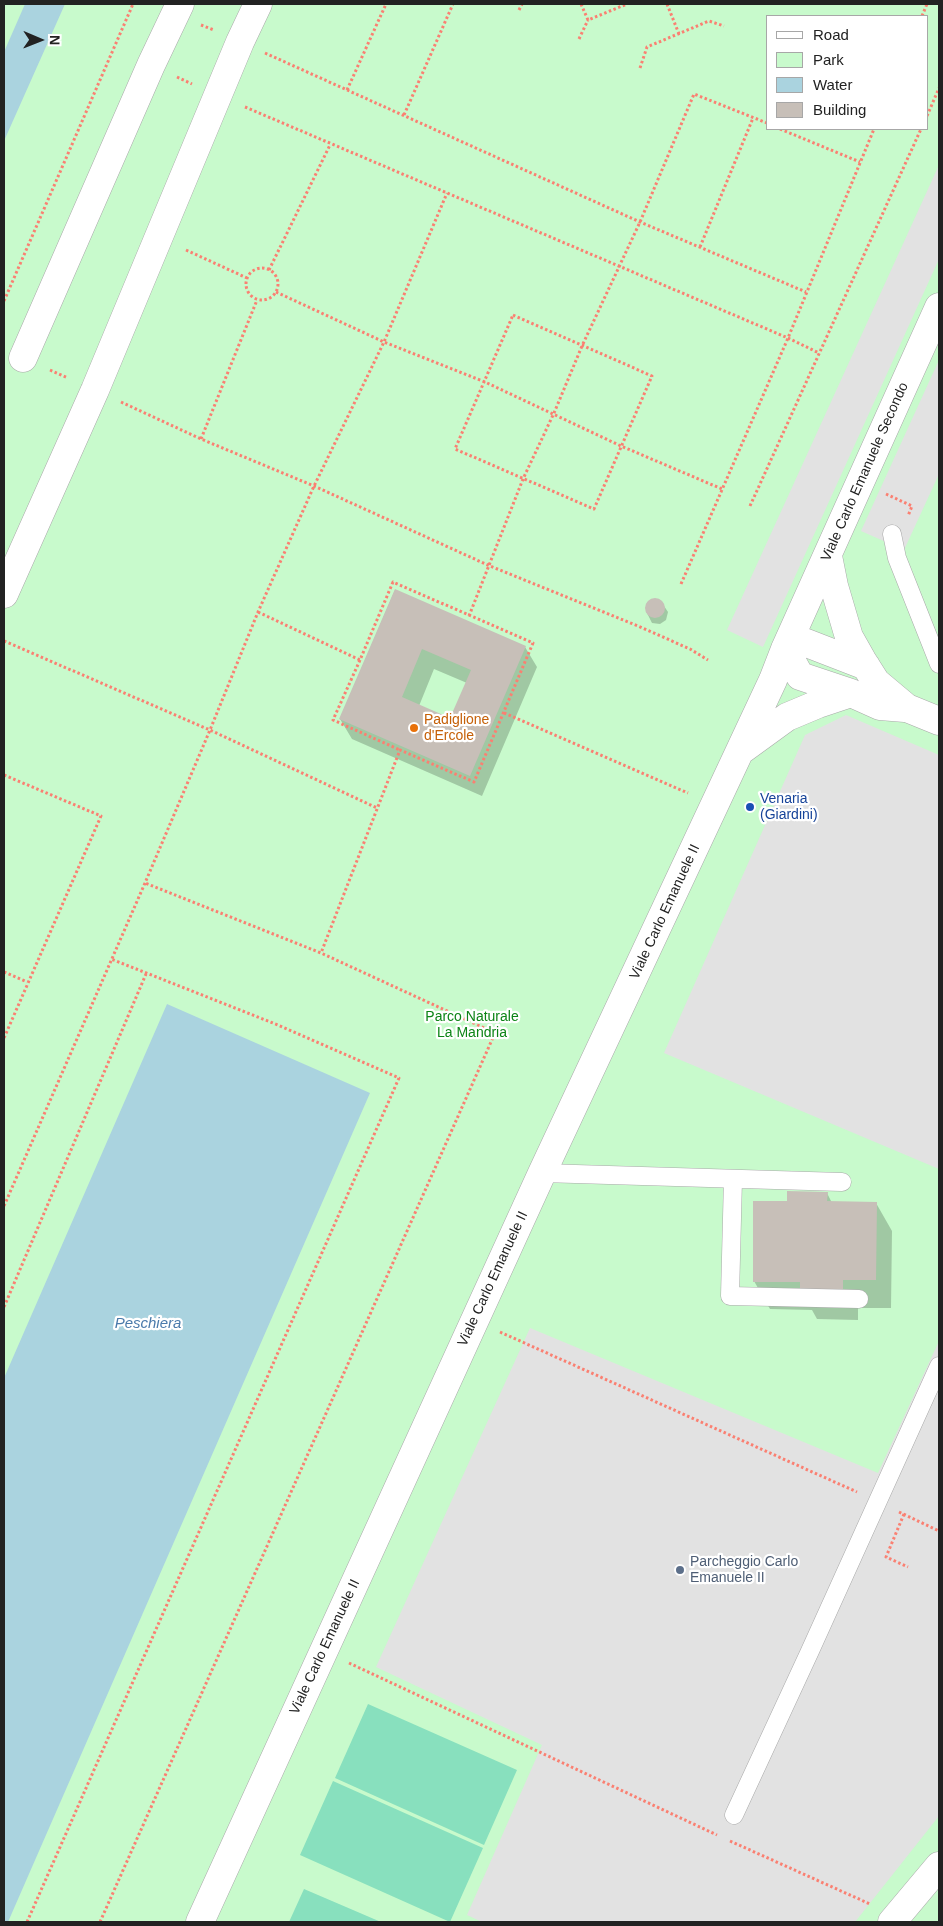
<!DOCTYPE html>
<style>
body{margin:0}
#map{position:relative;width:943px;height:1926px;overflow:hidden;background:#f2efe9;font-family:Arial,sans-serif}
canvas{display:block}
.frame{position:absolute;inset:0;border:5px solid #222;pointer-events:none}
.legend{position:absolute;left:766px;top:15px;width:162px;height:115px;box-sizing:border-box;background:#fff;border:1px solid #a7a7a7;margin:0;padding:6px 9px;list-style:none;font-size:15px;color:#222}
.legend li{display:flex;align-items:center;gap:10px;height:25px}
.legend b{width:25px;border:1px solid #a7a7a7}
.north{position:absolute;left:15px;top:15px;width:50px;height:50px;-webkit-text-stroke:4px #fff;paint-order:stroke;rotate:91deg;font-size:14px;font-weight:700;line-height:20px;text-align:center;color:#222}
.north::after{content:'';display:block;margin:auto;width:18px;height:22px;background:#222;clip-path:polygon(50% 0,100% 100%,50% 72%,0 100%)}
</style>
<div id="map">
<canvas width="943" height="1926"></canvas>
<div class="frame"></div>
<ul class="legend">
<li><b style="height:6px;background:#fff"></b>Road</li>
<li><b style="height:14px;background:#c8facc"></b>Park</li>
<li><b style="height:14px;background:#aad3df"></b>Water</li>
<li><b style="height:14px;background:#c7bfb8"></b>Building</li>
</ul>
<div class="north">N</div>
</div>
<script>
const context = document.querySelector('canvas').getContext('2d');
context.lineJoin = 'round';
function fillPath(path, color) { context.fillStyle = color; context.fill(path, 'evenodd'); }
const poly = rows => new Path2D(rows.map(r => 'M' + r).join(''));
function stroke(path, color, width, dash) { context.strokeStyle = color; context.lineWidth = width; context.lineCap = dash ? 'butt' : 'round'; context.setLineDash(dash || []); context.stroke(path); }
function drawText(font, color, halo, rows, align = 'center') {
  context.font = font + ' Arial,sans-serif'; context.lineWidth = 4.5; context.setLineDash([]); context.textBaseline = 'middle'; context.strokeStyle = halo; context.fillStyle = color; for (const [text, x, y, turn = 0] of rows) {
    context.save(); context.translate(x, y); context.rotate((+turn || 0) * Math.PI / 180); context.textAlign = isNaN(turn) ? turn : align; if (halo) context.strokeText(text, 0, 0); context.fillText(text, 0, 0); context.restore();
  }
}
const park = poly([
 [4,4,939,4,939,1922,4,1922],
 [767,16,927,16,927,129,767,129]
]);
const pitch = poly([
 [368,1704,517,1770,484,1845,335,1778],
 [333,1781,483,1848,450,1922,300,1855],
 [304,1889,381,1922,289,1922]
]);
const parking = poly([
 [939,165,939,259,763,647,727,630],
 [939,360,939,474,904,550,861,531],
 [846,715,939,755,939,1169,664,1053,805,735],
 [530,1328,878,1473,939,1341,939,1816,855,1922,482,1922,467,1915,542,1745,376,1667]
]);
const water = poly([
 [25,4,65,4,4,141,4,52],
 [167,1004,370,1093,8,1922,4,1922,4,1378]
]);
const shadow = poly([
 [395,590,525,647,537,667,482,796,352,739,340,719],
 [434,669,467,683,451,720,419,706],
 [652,599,660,600,668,612,666,620,660,624,652,623,646,611,647,603],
 [827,1193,832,1203,876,1203,892,1231,891,1308,858,1308,858,1320,817,1319,812,1310,770,1309,754,1281,788,1203]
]);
const building = poly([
 [395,589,526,646,470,776,339,719],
 [422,649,471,670,450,718,402,697],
 '645 608a10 10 0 1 1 20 0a10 10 0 1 1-20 0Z',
 [787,1191,828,1192,827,1201,877,1202,876,1280,843,1280,843,1292,800,1292,800,1282,753,1282,753,1201,787,1201]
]);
const path = poly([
 [581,4,588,20,627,4],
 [667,4,679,34],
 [519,10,522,4],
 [922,16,927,4],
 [201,25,214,30],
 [579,39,588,20],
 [265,53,640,222,806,292],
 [640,68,647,47,709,21,724,26],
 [177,77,192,84],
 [347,90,386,4],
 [245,107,788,338,819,353],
 [404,115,453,4],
 [927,116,939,88],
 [780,129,860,162],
 [700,247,753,118],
 [186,250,247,278],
 '246 284a16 16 0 1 1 32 0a16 16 0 1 1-32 0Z',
 [269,270,330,145],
 [276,292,384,342,485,382,621,446,722,489],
 [4,301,133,4],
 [513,315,652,376,594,509,455,449,513,315],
 [50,370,68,378],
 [121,402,201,439,314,486,490,566,638,626,690,649,708,660],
 [201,439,257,300],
 [886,494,912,506,908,516],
 [750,506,921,129],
 [681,584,788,338,874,129],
 [258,612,360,660,393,582,533,643,474,782,400,750,321,953],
 [469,616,523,479,554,413,582,346,640,222,694,94,767,123],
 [4,641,210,730,377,808],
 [360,660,333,720,400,750],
 [504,713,688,793],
 [4,775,101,816,4,1038],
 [4,972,27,982],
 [4,1206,145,883,210,730,258,612,314,486,384,342,447,193],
 [4,1307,146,974],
 [500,1332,857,1492],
 [899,1512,939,1531],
 [904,1514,886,1557,908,1567],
 [349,1663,717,1835],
 [730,1841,870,1904],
 [27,1922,399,1078,278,1025,111,959],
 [100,1922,495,1033,321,953,145,883]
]);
const lane = poly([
 [892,534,897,558,939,664],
 [542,1173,842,1182],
 [733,1179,730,1296,859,1299],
 [734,1815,810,1651,939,1366]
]);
const street = poly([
 [23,358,151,65,180,4],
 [828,556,834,586,849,637,862,660,876,682,907,708,939,721],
 [4,594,95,390,240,42,258,4],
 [791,637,866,666],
 [785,649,800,676,851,693,880,706,905,708],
 [743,749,787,717,818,704,851,693],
 [200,1922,542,1173,773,680,785,649,939,307],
 [892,1922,939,1866]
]);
const markers = [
 [414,728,5,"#e8710a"],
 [750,807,5,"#1a4fb4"],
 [680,1570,5,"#5c6f8a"]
];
const streetNames = [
 ["Viale Carlo Emanuele Secondo",865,472,-66],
 ["Viale Carlo Emanuele II",665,912,-65],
 ["Viale Carlo Emanuele II",493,1279,-65],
 ["Viale Carlo Emanuele II",325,1647,-65]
];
const foodNames = [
 ["Padiglione",424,720],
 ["d'Ercole",424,736]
];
const transitNames = [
 ["Venaria",760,799],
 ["(Giardini)",760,815]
];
const parkNames = [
 ["Parco Naturale",472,1017],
 ["La Mandria",472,1033]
];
const serviceNames = [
 ["Parcheggio Carlo",690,1562],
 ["Emanuele II",690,1578]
];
const waterNames = [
 ["Peschiera",148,1324]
];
fillPath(park, '#c8facc');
fillPath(pitch, '#88e0be');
fillPath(parking, '#e2e2e2');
fillPath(water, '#aad3df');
fillPath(shadow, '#0003');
fillPath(building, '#c7bfb8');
stroke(lane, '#a9a9a9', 19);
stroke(street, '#a9a9a9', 29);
stroke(path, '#fa8072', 3, [2.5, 2.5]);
stroke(lane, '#fff', 18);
stroke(street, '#fff', 28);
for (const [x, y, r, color] of markers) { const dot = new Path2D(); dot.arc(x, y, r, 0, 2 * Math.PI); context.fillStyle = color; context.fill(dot); stroke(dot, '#fff', 2); }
drawText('14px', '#222', '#fff', streetNames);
drawText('14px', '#c56008', '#fff', foodNames, 'left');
drawText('14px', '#164399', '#fff', transitNames, 'left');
drawText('14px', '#0c8416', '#fff', parkNames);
drawText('14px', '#4e5e75', '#fff', serviceNames, 'left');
drawText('italic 15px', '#4a7aab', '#fff', waterNames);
</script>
